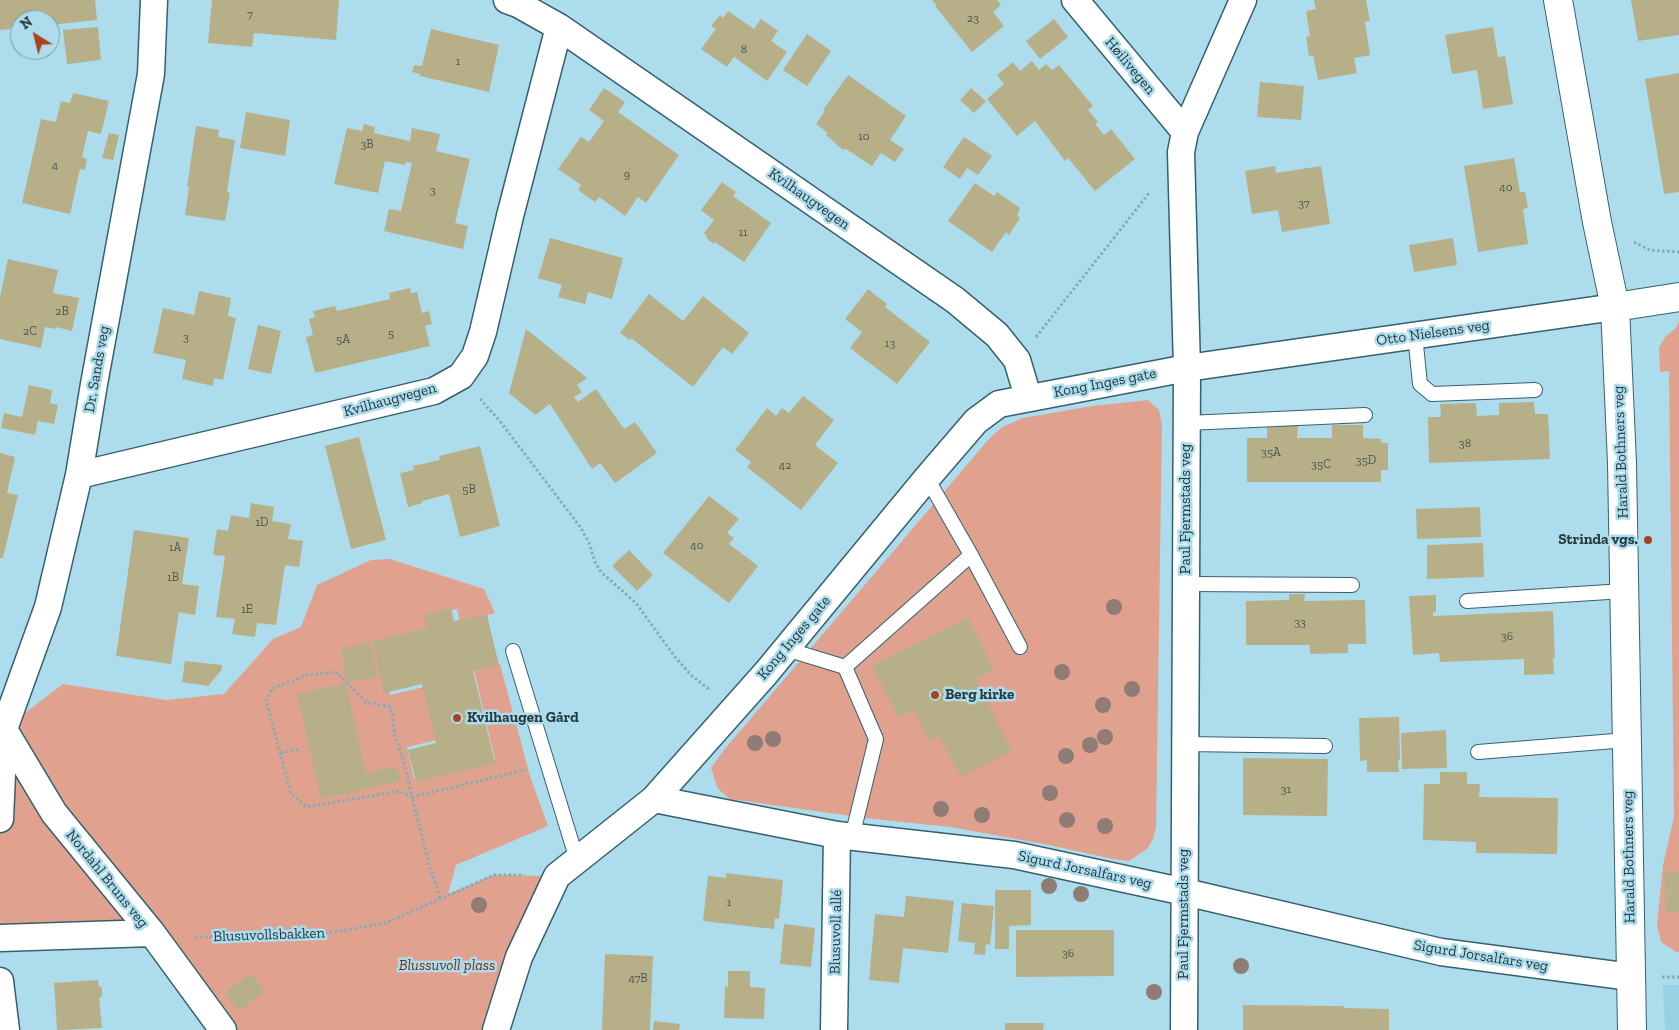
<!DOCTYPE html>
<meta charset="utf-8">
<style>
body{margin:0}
#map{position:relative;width:1679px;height:1030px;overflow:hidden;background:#adddec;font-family:"Zilla Slab",serif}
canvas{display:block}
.north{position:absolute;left:10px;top:10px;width:50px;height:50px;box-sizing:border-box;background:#adddec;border:1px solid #779ca7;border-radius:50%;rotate:324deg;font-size:14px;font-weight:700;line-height:20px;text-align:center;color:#263a40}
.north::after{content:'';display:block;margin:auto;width:18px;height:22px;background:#a9421e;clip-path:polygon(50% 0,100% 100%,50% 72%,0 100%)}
</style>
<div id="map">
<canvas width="1679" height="1030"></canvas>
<div class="north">N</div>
</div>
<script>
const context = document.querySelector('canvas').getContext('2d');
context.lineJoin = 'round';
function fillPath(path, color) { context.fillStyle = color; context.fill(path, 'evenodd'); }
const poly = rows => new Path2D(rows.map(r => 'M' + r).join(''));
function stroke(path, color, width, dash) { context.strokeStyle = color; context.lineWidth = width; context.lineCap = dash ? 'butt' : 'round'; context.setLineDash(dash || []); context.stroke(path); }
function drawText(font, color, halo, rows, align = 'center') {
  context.font = font + ' "Zilla Slab",serif'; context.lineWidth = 5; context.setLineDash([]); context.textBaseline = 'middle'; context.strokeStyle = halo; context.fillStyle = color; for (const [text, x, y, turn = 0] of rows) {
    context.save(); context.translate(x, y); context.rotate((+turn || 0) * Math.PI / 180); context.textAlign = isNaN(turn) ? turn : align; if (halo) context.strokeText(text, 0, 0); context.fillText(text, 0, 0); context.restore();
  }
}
const built = poly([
 [1663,985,1679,985,1679,1030,1665,1030]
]);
const green = poly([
 [1679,321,1679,952,1676,952,1661,942,1657,925,1663,865,1674,817,1669,371,1660,372,1659,347,1666,336,1676,328],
 [1148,400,1159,410,1162,424,1156,828,1153,839,1148,848,1129,861,1113,859,1044,844,950,827,865,818,730,799,718,789,711,768,724,750,989,439,1002,427,1023,418,1092,406],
 [390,559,484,589,495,613,460,622,457,609,430,615,432,629,378,643,390,695,424,687,437,740,407,747,414,779,495,760,474,670,500,664,530,776,548,826,456,865,448,894,494,875,557,876,496,1030,223,1030,152,933,0,938,0,749,4,729,63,684,166,700,224,694,273,639,301,627,317,585,371,560]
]);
const building = poly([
 [0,0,95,0,97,20,50,25,50,20,20,20,20,28,0,30],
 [212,0,339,0,336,40,254,33,252,47,208,43],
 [932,0,997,0,1001,5,993,12,1004,26,972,52,935,6,936,5],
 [1314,0,1366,0,1370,21,1365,22,1370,55,1354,58,1357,73,1318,80,1313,55,1309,56,1306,37,1310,36,1306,11,1316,9],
 [1631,0,1679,0,1679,35,1638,41],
 [728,11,754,29,761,19,778,31,771,41,787,52,767,81,734,57,727,67,701,49,716,29,711,26,720,15,723,18],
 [1054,19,1068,37,1040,59,1026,41],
 [98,27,101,60,67,64,63,30],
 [1493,27,1498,57,1505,56,1513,104,1483,109,1477,70,1452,74,1445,35],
 [431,29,499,45,489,92,420,76,420,74,412,72,414,65,422,66],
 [807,34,831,51,807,86,783,70],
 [1032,61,1039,70,1046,64,1052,70,1059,65,1093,106,1088,110,1098,122,1095,124,1104,135,1111,129,1135,159,1095,191,1068,158,1065,161,1035,121,1017,136,987,99,1004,84,997,75,1013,62,1020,71],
 [1679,73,1679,192,1664,194,1645,79],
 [848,75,906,116,890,140,904,149,895,162,881,153,872,166,846,149,843,150,826,135,828,133,816,124,825,111,823,110],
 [1260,82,1304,86,1301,120,1257,117],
 [604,88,625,102,618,112,679,155,646,203,638,197,625,216,599,197,595,202,578,190,581,185,558,169,581,137,589,142,604,121,589,110],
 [971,88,986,101,974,113,960,100],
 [73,93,109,101,101,134,88,131,82,157,87,159,85,170,80,169,70,214,22,203,41,119,56,122,61,101,70,103],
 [246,112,290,120,285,156,240,148],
 [364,124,375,127,374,133,410,141,412,128,440,134,436,151,470,159,455,223,468,226,463,249,384,231,389,209,401,211,412,163,405,162,405,165,385,161,378,193,334,184,347,128,362,131],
 [196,126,219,130,218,137,235,140,227,192,230,193,225,221,185,215,189,187,187,187],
 [109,133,119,135,113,160,102,158],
 [964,137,992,156,978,175,967,168,960,179,943,167],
 [1514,158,1520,192,1525,192,1528,208,1523,209,1528,244,1478,252,1464,166],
 [1275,166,1276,173,1321,166,1330,224,1282,232,1278,210,1252,214,1245,171],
 [722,182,736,192,733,196,771,223,744,262,715,242,714,244,706,238,707,236,704,233,714,220,701,210],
 [975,183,994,196,997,192,1020,208,1017,216,1020,218,1009,235,1006,232,992,252,948,221],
 [550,238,623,258,612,299,588,292,585,304,558,297,562,285,538,278],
 [1453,238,1457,265,1414,272,1409,245],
 [8,259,58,270,53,293,79,298,72,331,56,327,55,329,45,327,41,348,0,339,0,297],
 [410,288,411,293,417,292,422,313,429,311,432,324,425,326,430,346,315,373,306,337,313,335,309,319,315,317,313,311,335,306,337,311,364,305,390,299,389,293],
 [868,289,887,304,885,307,930,342,897,384,850,348,862,332,845,319],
 [199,291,231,298,228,316,236,318,223,380,214,378,213,386,182,379,186,360,153,353,163,308,194,315],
 [649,294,683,321,703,296,749,333,732,354,723,347,693,387,631,338,630,340,620,333],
 [258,325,281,331,271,374,248,369],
 [526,329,587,378,577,385,582,392,574,397,578,402,596,389,624,429,635,422,657,453,615,483,600,463,592,469,550,404,535,415,509,393],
 [29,385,52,390,50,403,58,405,54,424,38,421,35,435,1,428,4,413,22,417],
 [803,396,834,420,815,445,838,463,801,510,747,467,751,462,735,450,767,408,776,416,782,408,789,413],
 [1534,402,1535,414,1548,414,1550,459,1429,463,1428,417,1441,417,1440,404,1476,403,1477,416,1499,415,1499,403],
 [1267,425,1298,425,1297,438,1332,438,1332,425,1363,425,1363,438,1381,439,1381,443,1388,443,1388,470,1381,470,1381,482,1247,482,1247,438,1267,438],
 [359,437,386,540,351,549,325,446],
 [480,446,500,526,460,537,449,494,422,501,423,503,408,507,400,473,414,470,413,466,440,460,439,456],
 [0,453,15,457,7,493,18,495,3,558,0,558],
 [709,496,739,519,727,533,734,538,729,544,758,566,729,603,663,553],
 [251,503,274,507,272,521,291,524,288,539,303,541,299,567,285,565,276,625,257,623,255,637,232,634,235,619,216,617,225,556,213,555,217,529,228,531,231,515,249,518],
 [1480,507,1481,537,1417,539,1416,509],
 [134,530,189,538,182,584,199,586,195,615,179,612,171,664,116,656],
 [1483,543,1484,577,1427,579,1427,545],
 [629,550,653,575,637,591,612,566],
 [1289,594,1305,594,1304,601,1365,600,1366,644,1348,644,1348,653,1310,654,1310,645,1246,645,1246,601,1289,600],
 [1436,595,1436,612,1433,612,1433,616,1553,611,1555,658,1553,658,1554,674,1524,675,1524,659,1440,662,1439,653,1413,655,1409,596],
 [451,608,454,621,487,615,499,665,473,671,495,763,416,782,408,750,436,743,422,684,384,693,372,641,427,628,424,615],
 [968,617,994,669,976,679,1012,751,961,777,939,736,929,741,914,710,899,718,872,666],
 [370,642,377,677,347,683,341,648],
 [185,661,222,665,221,671,208,686,182,682],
 [346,683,366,773,397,766,401,781,321,799,297,694],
 [1399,717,1400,760,1398,760,1399,772,1367,772,1367,760,1360,761,1359,718],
 [1446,730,1447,768,1402,769,1401,733],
 [1243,758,1328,759,1327,816,1243,815],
 [1440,772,1467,772,1467,784,1480,784,1479,797,1558,798,1557,854,1476,853,1476,842,1423,840,1424,784,1440,784],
 [1679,872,1679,912,1666,913,1664,873],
 [726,873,783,880,779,919,775,918,774,929,703,921,708,876,726,878],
 [995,890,1031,890,1031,925,1009,926,1009,949,995,949],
 [906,896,954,901,948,953,903,948,899,983,869,980,875,914,904,917],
 [962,903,994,906,990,945,986,944,985,955,974,954,975,943,958,941],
 [784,924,815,928,811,967,780,964],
 [1016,930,1114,930,1114,976,1016,977],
 [605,954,653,956,650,1030,602,1030],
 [728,971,750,971,750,987,765,988,764,1019,724,1018,725,987,728,987],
 [251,973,265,991,239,1011,225,992],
 [98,980,99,987,102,987,102,997,99,997,102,1028,57,1030,54,983],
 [1243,1005,1344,1006,1343,1008,1389,1009,1389,1030,1243,1030],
 [654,1021,680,1024,679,1030,653,1030],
 [1005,1023,1044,1023,1043,1030,1005,1030]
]);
const path = poly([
 [1634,242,1650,250,1679,252],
 [1036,337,1150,192],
 [480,399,499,420,581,528,589,543,595,562,601,572,636,603,675,657,691,675,710,690],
 [336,672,366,702,391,707,395,736,404,762,412,797,400,791,307,807,291,794,266,700,272,689,306,675,336,672],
 [281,753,299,749],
 [440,898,429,865,412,797,525,770],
 [195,937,312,936,386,923,494,875,524,875],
 [1662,977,1679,977]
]);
const service = poly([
 [1415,335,1420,384,1432,394,1535,390],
 [1187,423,1365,415],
 [927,478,971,555,1020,647],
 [1186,584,1352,585],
 [1467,601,1624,591],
 [786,649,845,667],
 [513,651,577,860],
 [1185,744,1325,746],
 [1478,752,1627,740],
 [852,837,876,739,845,667,971,555]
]);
const minor = poly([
 [507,0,518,4,559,27,955,300,997,335,1017,360,1028,397],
 [1075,0,1185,132],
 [79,475,434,391,461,376,475,356,483,332,510,216,559,27],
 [3,728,54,813,152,933,223,1030],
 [654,799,837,835,1014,855,1185,892,1441,952,1631,977],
 [0,819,4,729,48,607,79,475,94,384,151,74,154,0],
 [0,938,152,933],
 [0,981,6,1030],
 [496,1030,519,957,557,876,654,799,766,673,927,478,976,421,999,404,1187,368,1615,307],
 [834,1030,837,835],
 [1184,1030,1187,368,1181,152,1185,132,1243,0]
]);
const tertiary = poly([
 [1558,0,1597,222,1615,307,1622,463,1632,1030],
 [1615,307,1679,297]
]);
const trees = [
 [1114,607],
 [1062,672],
 [1132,689],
 [1103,705],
 [1105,737],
 [773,739],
 [755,743],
 [1090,745],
 [1066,756],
 [1050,793],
 [941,809],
 [982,815],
 [1067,820],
 [1105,826],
 [1049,886],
 [1081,894],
 [479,905],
 [1241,966],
 [1154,992]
];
const markers = [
 [1648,540,5,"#a9421e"],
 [935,695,5,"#a9421e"],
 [457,718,5,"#a9421e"]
];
const numberNames = [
 ["7",250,15],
 ["23",973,19],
 ["8",744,50],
 ["1",458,62],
 ["10",864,137],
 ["3B",367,145],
 ["4",55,166],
 ["9",627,175],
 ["40",1506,188],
 ["3",433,191],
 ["37",1304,204],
 ["11",743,233],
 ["2B",62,312],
 ["2C",30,332],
 ["5",391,334],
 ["3",186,338],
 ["5A",343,340],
 ["13",890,344],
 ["38",1465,444],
 ["35A",1271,453],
 ["35D",1366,461],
 ["35C",1321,465],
 ["42",785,466],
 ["5B",469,490],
 ["1D",262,523],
 ["40",697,546],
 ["1A",175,548],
 ["1B",173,578],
 ["1E",247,610],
 ["33",1300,623],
 ["36",1507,637],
 ["31",1286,790],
 ["1",729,903],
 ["36",1068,954],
 ["47B",638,979]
];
const streetNames = [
 ["Høilivegen",1130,66,50],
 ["Kvilhaugvegen",809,199,35],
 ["Otto Nielsens veg",1433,333,-8],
 ["Dr. Sands veg",97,369,-80],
 ["Kong Inges gate",1105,383,-11],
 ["Kvilhaugvegen",390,400,-15],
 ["Harald Bothners veg",1621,452,-92],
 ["Paul Fjermstads veg",1186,509,-90],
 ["Kong Inges gate",794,638,-50],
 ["Harald Bothners veg",1629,857,-91],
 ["Sigurd Jorsalfars veg",1085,870,12],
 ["Nordahl Bruns veg",107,879,51],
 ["Paul Fjermstads veg",1184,914,-90],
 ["Blusuvoll allé",836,932,-89],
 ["Blusuvollsbakken",269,935,-2],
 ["Sigurd Jorsalfars veg",1481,956,9]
];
const poiNames = [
 ["Strinda vgs.",1638,540,"right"],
 ["Berg kirke",945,695],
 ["Kvilhaugen Gård",467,718]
];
const parkNames = [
 ["Blussuvoll plass",447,966]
];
fillPath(built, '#99d1e2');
fillPath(green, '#e0a28e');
fillPath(building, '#b7af88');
stroke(service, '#35616e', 16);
stroke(minor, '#35616e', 29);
stroke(tertiary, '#35616e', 30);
stroke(path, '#84acb8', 3, [2.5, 2.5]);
stroke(service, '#fff', 14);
stroke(minor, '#fff', 26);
stroke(tertiary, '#fff', 28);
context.fillStyle = '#8e7c75';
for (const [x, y] of trees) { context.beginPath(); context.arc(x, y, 8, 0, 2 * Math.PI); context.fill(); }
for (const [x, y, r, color] of markers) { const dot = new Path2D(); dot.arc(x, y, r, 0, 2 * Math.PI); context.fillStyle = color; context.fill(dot); stroke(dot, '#adddec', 2); }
drawText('12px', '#4a5752', null, numberNames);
drawText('15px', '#263a40', '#adddec', streetNames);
drawText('bold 15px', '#263a40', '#adddec', poiNames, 'left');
drawText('italic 15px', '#752c13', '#adddec', parkNames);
</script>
